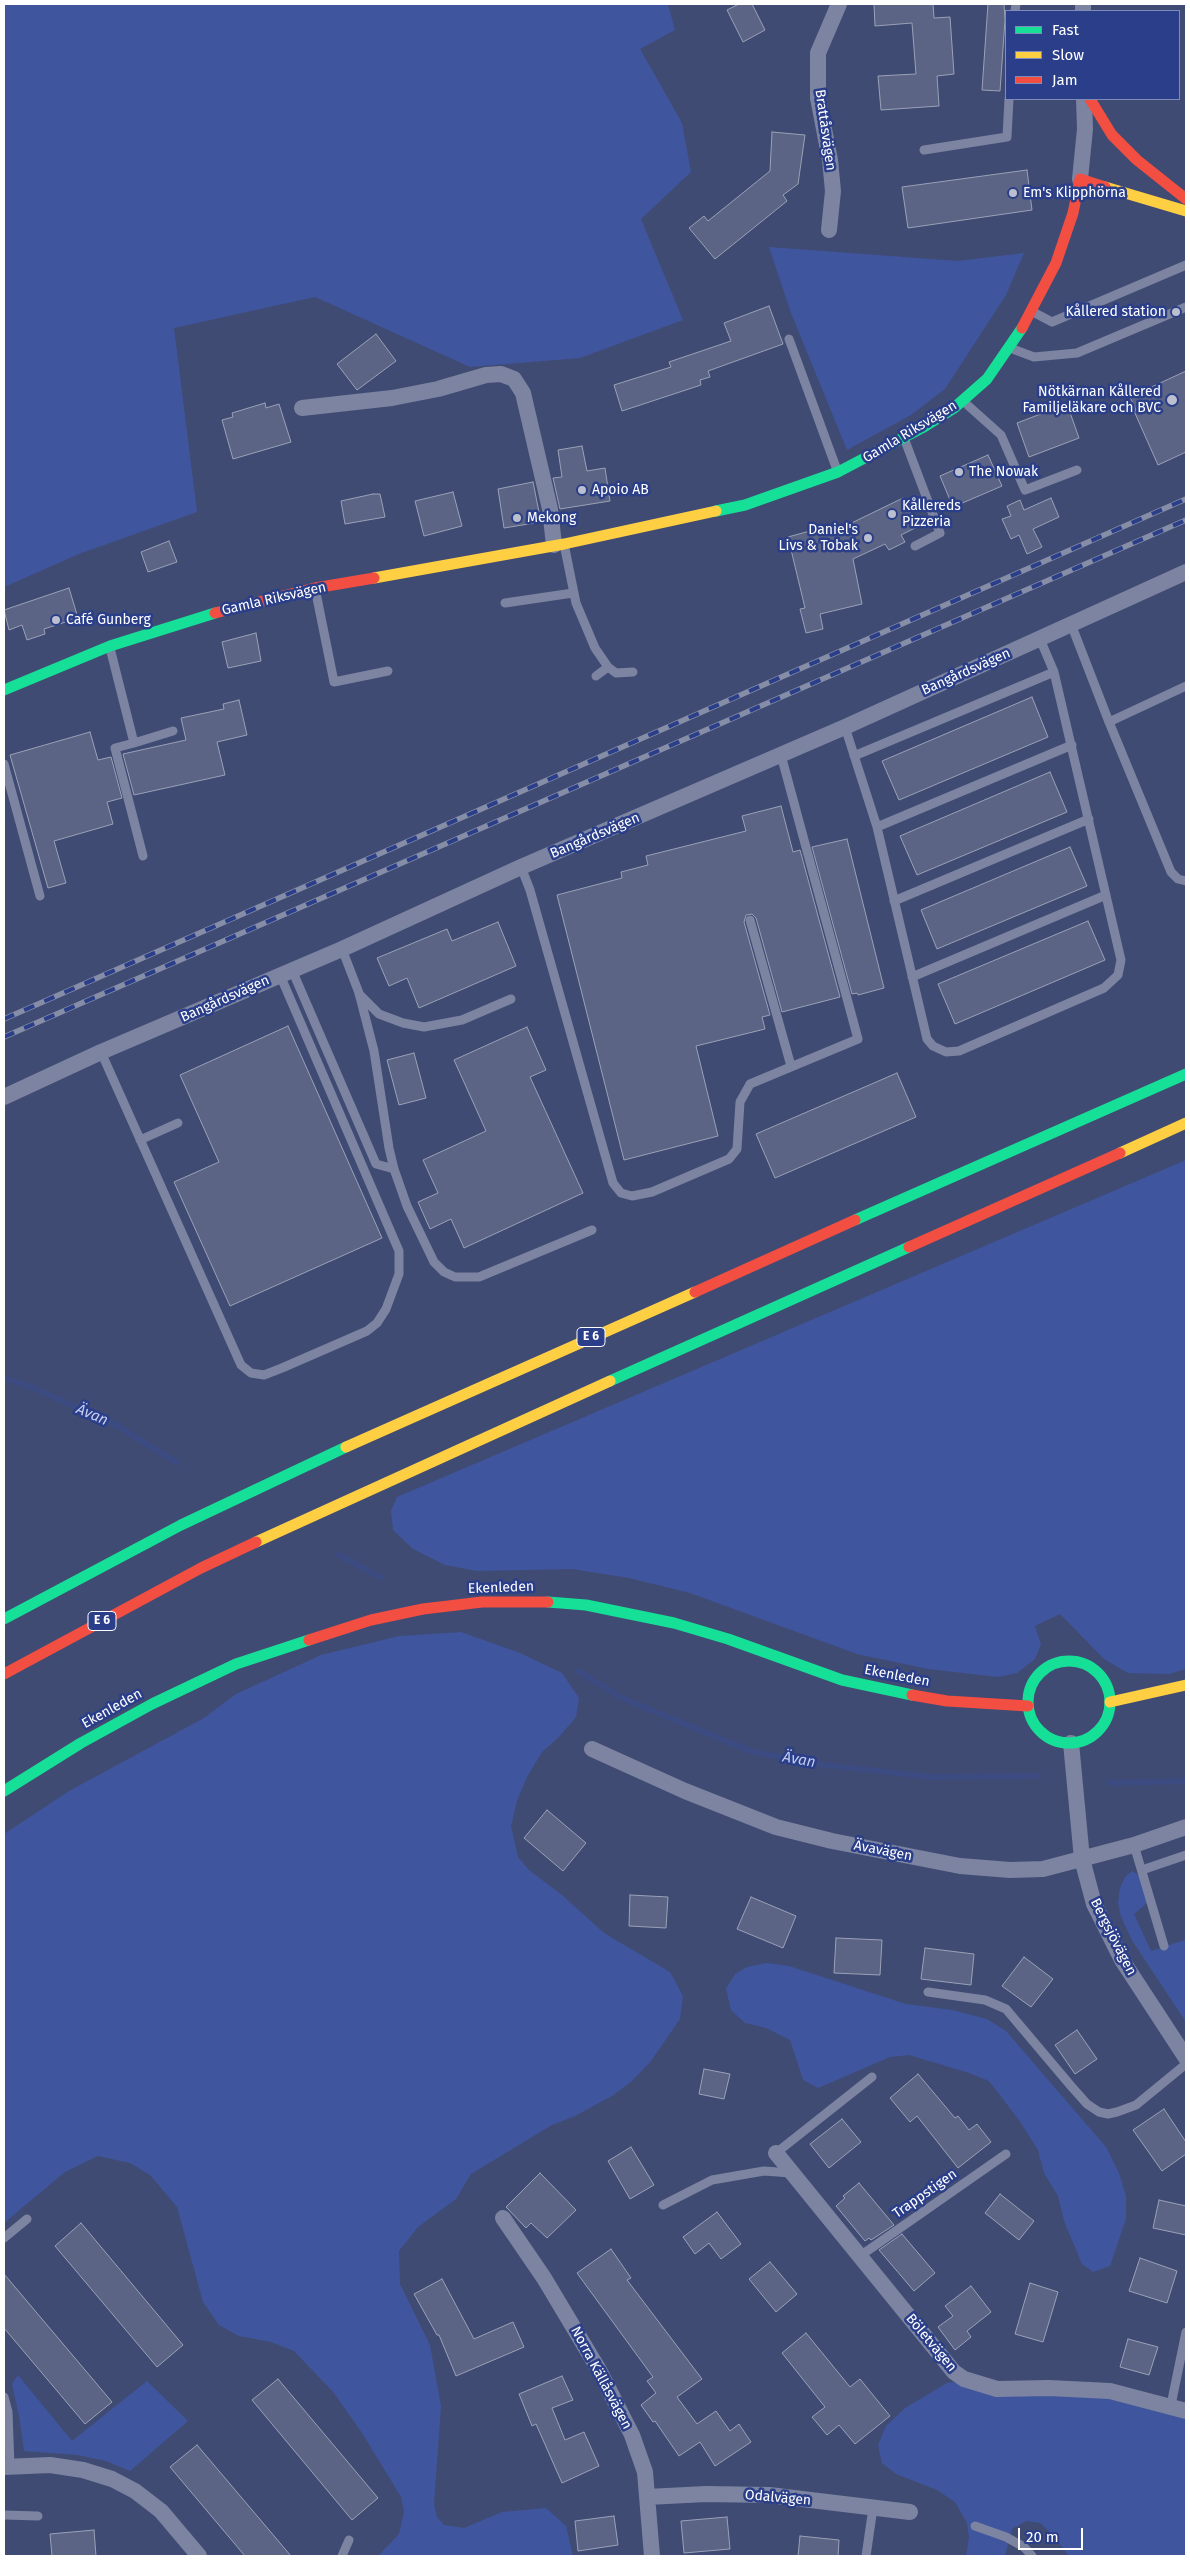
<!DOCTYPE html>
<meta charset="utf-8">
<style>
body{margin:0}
#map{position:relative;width:1190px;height:2560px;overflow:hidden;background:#404b73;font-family:"Fira Sans",sans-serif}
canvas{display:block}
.frame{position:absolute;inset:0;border:5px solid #fff;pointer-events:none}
.legend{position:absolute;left:1005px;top:10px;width:175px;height:90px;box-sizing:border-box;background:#2a3e89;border:1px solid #7f8bb8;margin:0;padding:6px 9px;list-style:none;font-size:15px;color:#fff}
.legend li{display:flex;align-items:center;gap:10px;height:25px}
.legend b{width:25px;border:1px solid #7f8bb8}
.scale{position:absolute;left:1018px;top:2528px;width:65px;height:22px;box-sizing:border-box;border:2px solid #fff;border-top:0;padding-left:6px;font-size:15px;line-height:18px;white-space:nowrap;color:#fff;-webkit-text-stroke:4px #2a3e89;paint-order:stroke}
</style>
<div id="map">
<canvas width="1190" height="2560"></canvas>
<div class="frame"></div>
<ul class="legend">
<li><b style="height:6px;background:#16e098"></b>Fast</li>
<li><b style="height:6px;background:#ffcf43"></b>Slow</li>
<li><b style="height:6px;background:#f24e42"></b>Jam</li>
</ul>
<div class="scale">20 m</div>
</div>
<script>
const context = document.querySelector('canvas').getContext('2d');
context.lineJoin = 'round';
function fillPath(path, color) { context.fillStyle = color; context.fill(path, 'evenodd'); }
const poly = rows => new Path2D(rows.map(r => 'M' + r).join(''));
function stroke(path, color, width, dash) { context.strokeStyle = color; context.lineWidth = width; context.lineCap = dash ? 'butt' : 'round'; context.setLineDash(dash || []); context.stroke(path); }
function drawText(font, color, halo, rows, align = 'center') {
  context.font = font + ' "Fira Sans",sans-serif'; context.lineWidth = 5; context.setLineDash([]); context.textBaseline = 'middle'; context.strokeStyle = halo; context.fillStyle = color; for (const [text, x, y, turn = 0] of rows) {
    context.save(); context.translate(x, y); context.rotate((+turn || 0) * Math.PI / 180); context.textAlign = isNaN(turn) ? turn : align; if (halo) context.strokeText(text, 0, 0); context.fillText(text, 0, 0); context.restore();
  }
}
const green = poly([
 [4,4,668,4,675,30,640,49,682,123,691,172,641,219,683,320,580,358,470,367,315,297,174,328,197,512,79,554,4,587],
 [769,247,958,261,1024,253,1006,295,945,389,911,415,847,450,791,313],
 [1186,1160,1186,1669,1169,1674,1128,1673,1104,1659,1060,1614,1035,1626,1041,1644,1035,1659,1017,1673,998,1677,928,1669,857,1654,690,1593,629,1578,572,1569,477,1571,445,1565,413,1549,393,1530,391,1511,397,1497],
 [461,1632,520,1653,562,1673,579,1698,576,1717,559,1737,542,1752,527,1777,517,1801,511,1826,518,1857,529,1870,562,1895,604,1933,670,1972,683,1996,680,2019,651,2061,632,2081,612,2096,575,2116,552,2125,471,2174,456,2199,418,2227,399,2251,400,2284,430,2345,441,2406,434,2504,437,2517,444,2525,464,2528,502,2512,546,2508,566,2526,573,2556,378,2556,399,2534,404,2512,401,2497,364,2436,334,2393,294,2351,271,2342,239,2336,219,2325,203,2302,177,2207,150,2175,130,2163,98,2156,65,2172,4,2223,4,1834,69,1791,204,1718,236,1694,321,1655,399,1636],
 [1132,1871,1140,1876,1147,1903,1134,1914,1151,1951,1185,1940,1186,2022,1133,1942,1121,1917,1118,1903,1120,1888,1125,1877],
 [767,1963,789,1966,906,2004,952,2010,987,2019,1006,2031,1106,2147,1119,2173,1126,2196,1126,2219,1110,2266,1093,2272,1082,2264,1064,2221,1058,2196,1044,2173,1038,2150,1019,2120,989,2081,969,2073,909,2055,890,2057,818,2088,803,2080,790,2040,766,2028,745,2023,731,2010,726,1989,735,1974,747,1967],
 [18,2375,72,2441,147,2381,188,2421,130,2471,106,2461,78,2455,24,2451,19,2416,12,2384],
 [970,2379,1186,2408,1186,2556,1069,2556,1054,2536,1040,2523,1026,2521,1012,2529,1005,2556,966,2556,969,2538,967,2523,955,2502,937,2490,896,2474,882,2463,878,2445,886,2426,905,2408,947,2383]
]);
const stream = poly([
 [4,1378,34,1388,116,1425,176,1462],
 [339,1555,380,1577],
 [578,1671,622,1698,750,1751,816,1764,931,1777,1038,1776],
 [1109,1783,1186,1781]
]);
const building = poly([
 [739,4,752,4,765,30,743,42,727,10,739,4],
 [874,4,933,4,934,18,950,17,954,74,937,76,939,106,881,110,878,76,916,74,912,23,875,26,874,4],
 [988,4,1004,4,1005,20,1000,91,982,90,988,4],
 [772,132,805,135,798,184,783,195,787,201,715,259,689,228,704,216,708,221,770,171,772,132],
 [1027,170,1032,210,908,228,902,187,1027,170],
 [769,306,783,344,708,371,710,377,700,380,701,385,622,411,614,385,671,367,669,362,731,341,724,323,769,306],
 [376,334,396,361,357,390,337,364,376,334],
 [1186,371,1186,452,1158,465,1134,411,1136,410,1130,397,1186,371],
 [265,403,266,408,279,404,291,442,233,459,222,420,233,417,232,413,265,403],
 [1067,404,1079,438,1029,457,1017,423,1067,404],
 [582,446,587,471,605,468,610,501,560,509,553,478,562,477,558,450,582,446],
 [988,455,1002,486,953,507,940,476,988,455],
 [533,482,541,522,504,528,498,489,533,482],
 [453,492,462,526,424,536,415,501,453,492],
 [373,494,380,494,385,517,345,524,341,501,373,494],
 [903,498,917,527,901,535,905,542,889,550,885,544,853,559,862,604,820,614,823,629,806,633,800,609,805,608,788,537,828,526,831,533,903,498],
 [1051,498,1059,517,1033,529,1042,547,1027,554,1019,535,1011,539,1002,519,1011,516,1007,506,1020,500,1024,510,1051,498],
 [169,541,177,562,148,572,141,552,169,541],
 [69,588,78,618,44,629,45,634,27,640,22,625,9,630,4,610,69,588],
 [256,633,261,661,228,668,222,642,256,633],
 [1032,697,1048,737,899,800,882,761,1032,697],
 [239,700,247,735,217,742,225,775,134,795,123,754,186,740,181,718,224,709,223,704,239,700],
 [90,732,98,760,111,757,122,798,107,802,113,824,54,841,66,883,48,888,10,755,90,732],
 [1050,772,1067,812,917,875,900,836,1050,772],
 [781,806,793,852,800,850,840,997,782,1012,756,918,752,914,746,915,744,922,770,1015,762,1017,765,1029,696,1046,718,1136,624,1160,557,895,622,878,621,872,648,865,646,856,746,831,742,816,781,806],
 [847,839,884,988,858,995,857,993,852,994,812,847,847,839],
 [1070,847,1087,886,937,949,921,910,1070,847],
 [1088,921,1105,960,955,1024,938,984,1088,921],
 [498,922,516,966,419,1008,407,978,389,986,377,958,447,929,452,941,498,922],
 [288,1026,382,1238,230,1306,174,1182,219,1162,180,1075,288,1026],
 [527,1027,546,1070,530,1077,583,1193,464,1248,451,1219,430,1229,418,1202,438,1193,423,1160,486,1131,454,1060,527,1027],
 [414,1053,426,1098,399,1105,387,1060,414,1053],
 [897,1073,916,1117,775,1178,756,1134,897,1073],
 [547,1810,586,1843,563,1871,524,1838,547,1810],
 [630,1895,668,1897,666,1928,629,1926,630,1895],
 [751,1897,796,1916,783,1948,737,1929,751,1897],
 [836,1938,882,1940,880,1975,834,1973,836,1938],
 [925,1948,974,1954,971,1985,921,1979,925,1948],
 [1024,1957,1053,1979,1031,2007,1002,1986,1024,1957],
 [1077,2030,1097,2059,1075,2074,1055,2045,1077,2030],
 [704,2069,730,2074,724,2099,699,2094,704,2069],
 [918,2074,955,2118,958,2116,969,2130,977,2124,991,2142,958,2168,917,2116,910,2122,890,2098,918,2074],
 [1164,2109,1186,2142,1186,2154,1162,2171,1133,2130,1164,2109],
 [842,2119,861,2142,829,2168,810,2144,842,2119],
 [631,2147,654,2185,630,2199,608,2161,631,2147],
 [540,2173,576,2210,547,2238,531,2223,526,2228,506,2207,540,2173],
 [859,2183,894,2225,871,2240,869,2238,865,2241,836,2206,845,2198,843,2196,859,2183],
 [1000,2194,1034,2221,1019,2240,985,2213,1000,2194],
 [1159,2200,1186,2206,1186,2235,1153,2228,1159,2200],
 [717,2212,741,2244,721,2259,709,2243,695,2254,683,2237,717,2212],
 [81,2223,183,2345,157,2367,55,2246,81,2223],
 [902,2234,935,2273,914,2291,879,2250,902,2234],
 [611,2249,631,2278,627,2280,702,2379,677,2397,697,2424,716,2411,730,2431,739,2424,751,2442,715,2466,700,2442,679,2456,655,2421,653,2422,641,2405,656,2393,647,2381,653,2377,577,2273,611,2249],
 [1140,2258,1177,2271,1167,2303,1129,2291,1140,2258],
 [770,2262,797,2294,776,2312,749,2279,770,2262],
 [4,2274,112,2402,85,2424,4,2328,4,2274],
 [442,2279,474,2339,513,2322,524,2347,456,2376,439,2335,437,2335,414,2294,442,2279],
 [1030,2283,1058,2292,1043,2342,1015,2334,1030,2283],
 [971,2286,991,2312,967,2331,971,2337,955,2350,938,2327,953,2316,945,2306,971,2286],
 [806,2333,850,2387,860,2379,890,2416,855,2444,839,2425,827,2435,812,2417,825,2407,782,2353,806,2333],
 [1128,2339,1158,2347,1149,2375,1120,2367,1128,2339],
 [562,2376,573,2400,552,2408,565,2440,584,2432,599,2466,562,2483,536,2424,532,2426,519,2394,562,2376],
 [278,2379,378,2498,352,2520,252,2400,278,2379],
 [197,2445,291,2556,245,2556,170,2467,197,2445],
 [614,2516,618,2545,578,2551,575,2521,614,2516],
 [727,2517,730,2549,684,2553,681,2521,727,2517],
 [94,2530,96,2556,52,2556,50,2534,94,2530],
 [800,2536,839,2540,838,2556,798,2556,800,2536]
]);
const lane = poly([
 [1015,11,1016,4],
 [924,150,1007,137,1009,99],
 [1033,312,1052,322,1186,265],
 [789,339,837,470],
 [1010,348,1034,357,1077,353,1186,307],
 [963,401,1001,435,1025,490,1077,470],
 [904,438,940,533,915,546],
 [564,544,576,603,595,648,608,667,616,673,633,672],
 [315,588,334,682,388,671],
 [505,603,573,593],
 [1071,624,1109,722,1186,686],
 [110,648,134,743,115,748,143,856],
 [596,676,608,667],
 [1109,722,1171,872,1178,879,1186,881],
 [845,727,877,827,927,1039,933,1046,946,1052,959,1051,1104,988,1118,975,1121,960,1054,672,1040,639],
 [134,743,173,731],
 [854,756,1054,672],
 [4,764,40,896],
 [877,827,1072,745],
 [521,867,530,890,613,1183,621,1193,632,1196,652,1192,729,1159,737,1149,740,1102,750,1084,858,1039,781,755],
 [894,901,1089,819],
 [750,920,791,1066],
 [342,949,359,993,374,1051,389,1148,394,1169,407,1206,434,1262,444,1272,455,1277,479,1277,592,1230],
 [292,970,376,1164,394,1169],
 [912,977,1106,895],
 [359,994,379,1014,403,1023,424,1027,462,1020,511,999],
 [101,1052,241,1365,251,1373,264,1375,282,1368,367,1331,377,1323,386,1309,399,1274,399,1251,280,975],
 [140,1140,178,1123],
 [1134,1845,1164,1946],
 [1142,1870,1186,1855],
 [928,1992,985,2000,1006,2009,1071,2086,1087,2104,1099,2112,1108,2114,1117,2112,1136,2105,1186,2064],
 [776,2153,872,2077],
 [663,2205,712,2180,764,2171,791,2173],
 [4,2238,27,2219],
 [860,2256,1006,2154],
 [4,2397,8,2412,10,2467],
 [1171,2405,1186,2332],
 [4,2515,38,2516],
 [975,2526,1006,2537,1024,2547,1032,2556],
 [342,2556,349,2540],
 [866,2556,873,2508]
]);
const street = poly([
 [1083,11,1083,4],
 [1080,179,1085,129,1084,99],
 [829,230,833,191,830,160,818,98,818,53,839,4],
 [302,408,392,398,438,389,486,375,501,374,514,379,523,393,550,509,554,545],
 [4,1097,101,1052,342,949,521,867,845,727,1186,572],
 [1071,1743,1082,1859,1094,1904,1122,1960,1186,2058],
 [592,1749,685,1791,776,1827,832,1841,960,1866,1010,1870,1043,1869,1134,1845,1186,1827],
 [776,2153,954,2372,964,2379,997,2389,1049,2388,1110,2391,1186,2411],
 [503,2218,544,2278,599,2370,632,2435,645,2472,652,2556],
 [4,2467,50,2465,83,2470,112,2479,135,2491,161,2511,199,2556],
 [647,2497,706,2494,769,2495,910,2512]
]);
const fast = poly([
 [716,511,745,505,838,472,922,428,954,408,987,379,1022,328],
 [4,690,110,646,215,613],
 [855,1220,1186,1074],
 [610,1381,909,1247],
 [548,1602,586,1605,674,1623,728,1639,842,1680,912,1695],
 [4,1619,181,1525,346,1447],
 '1028 1702a41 41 0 1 1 82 0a41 41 0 1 1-82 0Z',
 [4,1791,81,1743,152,1704,236,1664,309,1640]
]);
const slow = poly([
 [1105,187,1186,211],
 [374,578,564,544,716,511],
 [1120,1153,1186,1123],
 [346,1447,695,1292],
 [256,1542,610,1381],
 [1110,1702,1186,1685]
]);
const jam = poly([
 [1090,99,1112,135,1137,160,1186,199],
 [1022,328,1056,263,1073,213,1080,179,1105,187],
 [215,613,315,588,374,578],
 [909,1247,1120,1153],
 [695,1292,855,1220],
 [309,1640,371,1620,423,1609,482,1602,548,1602],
 [4,1674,201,1568,256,1542],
 [912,1695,947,1701,1028,1706]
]);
const rail = poly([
 [4,1019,1186,499],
 [4,1037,1186,520]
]);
const markers = [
 [1013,193,5,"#bcc0ce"],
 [1176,312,5,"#bcc0ce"],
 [1172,400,6,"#bcc0ce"],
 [959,472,5,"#bcc0ce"],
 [582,490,5,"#bcc0ce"],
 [892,514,5,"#bcc0ce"],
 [517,518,5,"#bcc0ce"],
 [868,538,5,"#bcc0ce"],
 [56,620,5,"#bcc0ce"]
];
const shields = [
 [591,1337,28],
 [102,1621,28]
];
const shieldNames = [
 ["E 6",591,1337],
 ["E 6",102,1621]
];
const streetNames = [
 ["Brattåsvägen",825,130,82],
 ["Gamla Riksvägen",910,432,-31],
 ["Gamla Riksvägen",274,599,-13],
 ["Bangårdsvägen",966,672,-24],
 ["Bangårdsvägen",595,836,-23],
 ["Bangårdsvägen",225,999,-24],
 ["Ekenleden",501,1588,-2],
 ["Ekenleden",897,1676,11],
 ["Ekenleden",112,1709,-29],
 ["Ävavägen",883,1851,11],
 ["Bergsjövägen",1113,1937,63],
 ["Trappstigen",925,2194,-35],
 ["Böletvägen",931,2343,50],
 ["Norra Källåsvägen",601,2378,62],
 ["Odalvägen",778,2498,5]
];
const poiNames = [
 ["Em's Klipphörna",1023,193],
 ["Kållered station",1166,312,"right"],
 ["Nötkärnan Kållered",1161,392,"right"],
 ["Familjeläkare och BVC",1161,408,"right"],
 ["The Nowak",969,472],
 ["Apoio AB",592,490],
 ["Kållereds",902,506],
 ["Pizzeria",902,522],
 ["Mekong",527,518],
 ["Daniel's",858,530,"right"],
 ["Livs & Tobak",858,546,"right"],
 ["Café Gunberg",66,620]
];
const waterNames = [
 ["Ävan",92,1415,23],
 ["Ävan",799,1760,10]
];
fillPath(green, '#3f559e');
stroke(stream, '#3c4b81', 6);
fillPath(building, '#5b6484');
stroke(building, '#9aa1b7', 1);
stroke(lane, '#7c84a1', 9);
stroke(street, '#7c84a1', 16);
stroke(fast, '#16e098', 11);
stroke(slow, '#ffcf43', 11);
stroke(jam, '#f24e42', 11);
stroke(rail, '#868da6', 5.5);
stroke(rail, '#2a3e89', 4, [11]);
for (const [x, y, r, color] of markers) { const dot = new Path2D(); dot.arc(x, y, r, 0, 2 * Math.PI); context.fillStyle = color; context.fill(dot); stroke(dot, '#2a3e89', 2); }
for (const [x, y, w] of shields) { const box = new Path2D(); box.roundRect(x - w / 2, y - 9.5, w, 19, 4); context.fillStyle = '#2a3e89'; context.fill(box); stroke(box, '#fff', 1); }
drawText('bold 12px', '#fff', null, shieldNames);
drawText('14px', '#fff', '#2a3e89', streetNames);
drawText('14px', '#fff', '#2a3e89', poiNames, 'left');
drawText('italic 15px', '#c4cef0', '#2a3e89', waterNames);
</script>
